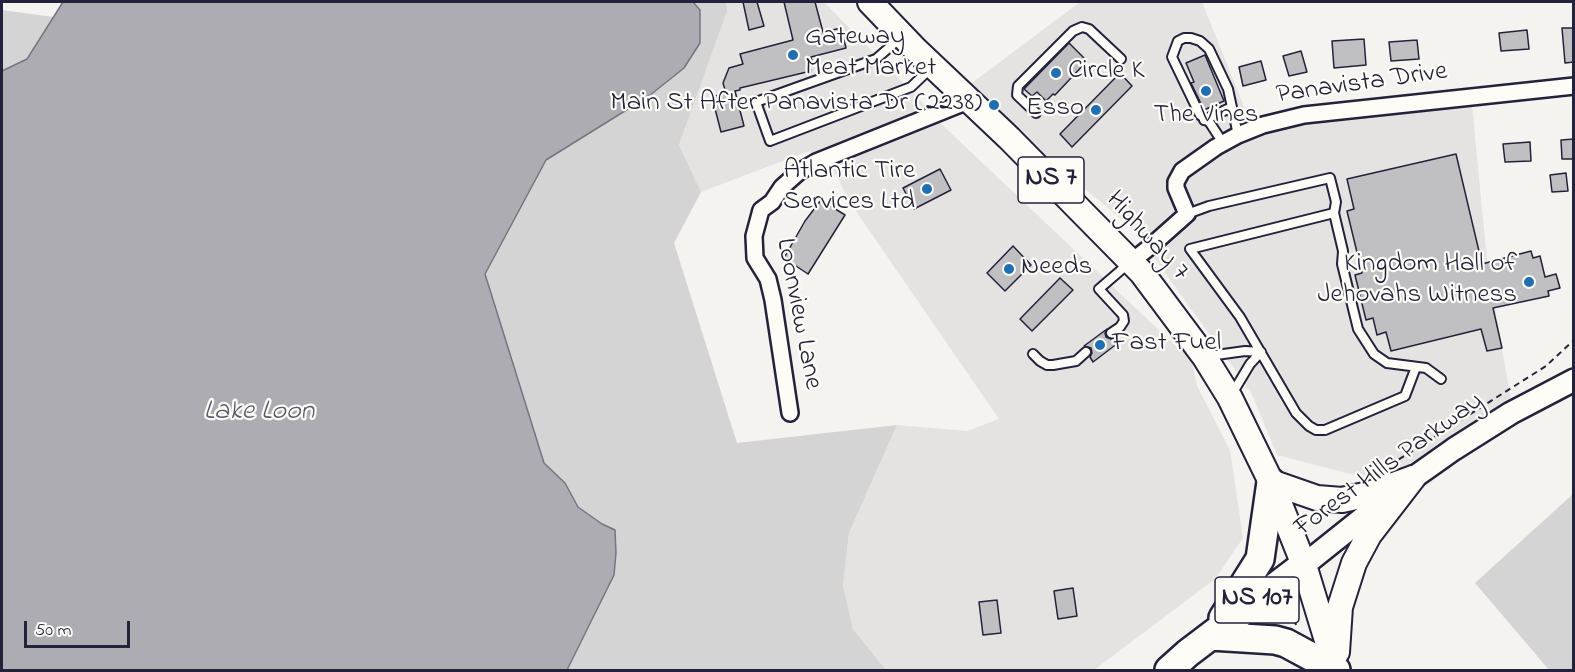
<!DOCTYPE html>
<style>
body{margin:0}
#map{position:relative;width:1575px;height:672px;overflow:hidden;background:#f4f3ef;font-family:"Indie Flower",sans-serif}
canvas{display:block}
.frame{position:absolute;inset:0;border:3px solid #22223b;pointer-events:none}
.scale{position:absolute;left:24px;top:621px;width:106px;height:27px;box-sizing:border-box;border:3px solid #22223b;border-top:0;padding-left:8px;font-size:18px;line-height:21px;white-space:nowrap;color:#22223b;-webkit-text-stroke:4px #fdfcf7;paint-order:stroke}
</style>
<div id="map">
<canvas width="1575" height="672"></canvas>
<div class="frame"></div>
<div class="scale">50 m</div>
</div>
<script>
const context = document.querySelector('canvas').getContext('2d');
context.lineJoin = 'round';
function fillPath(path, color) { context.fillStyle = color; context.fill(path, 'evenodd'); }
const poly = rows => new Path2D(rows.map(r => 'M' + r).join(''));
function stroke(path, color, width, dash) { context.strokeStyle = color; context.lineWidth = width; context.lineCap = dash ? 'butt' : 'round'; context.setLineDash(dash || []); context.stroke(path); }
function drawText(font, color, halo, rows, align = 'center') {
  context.font = font + ' "Indie Flower",sans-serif'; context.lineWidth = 4.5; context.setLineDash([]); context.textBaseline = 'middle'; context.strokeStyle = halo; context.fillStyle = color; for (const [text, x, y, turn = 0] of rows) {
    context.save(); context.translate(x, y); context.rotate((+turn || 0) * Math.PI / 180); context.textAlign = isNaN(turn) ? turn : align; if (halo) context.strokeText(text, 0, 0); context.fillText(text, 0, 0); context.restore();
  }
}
const built = poly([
 [726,2,824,2,921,101,933,116,1181,351,1189,347,1197,386,1230,450,1243,538,1215,579,1094,670,886,670,853,629,843,585,849,533,897,425,967,431,999,419,851,204,834,171,809,151,701,192,679,145,726,12],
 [1080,2,1202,2,1255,134,1277,126,1472,105,1487,261,1513,412,1416,470,1366,478,1277,455,1251,392,1140,238,1125,222,964,89]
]);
const green = poly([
 [693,2,726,2,727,11,679,145,701,192,674,243,737,443,897,425,849,533,843,585,853,629,886,670,567,670,595,615,615,530,602,524,578,507,565,483,544,463,485,274,546,160,649,96,684,68,700,10],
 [2,10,53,17,26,59,2,71],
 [1573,494,1573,670,1549,670,1475,583]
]);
const water = poly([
 [63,2,693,2,700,10,700,43,684,68,649,96,546,160,485,274,544,463,565,483,578,507,602,524,615,530,616,553,614,575,567,670,2,670,2,71,27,59,63,2]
]);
const building = poly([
 [743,2,757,2,764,26,749,30,743,2],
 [784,2,815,2,823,32,841,28,846,48,811,57,813,66,810,66,811,71,740,88,740,90,735,91,744,126,721,132,712,97,726,93,723,83,729,68,743,64,740,54,793,40,784,2],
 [1562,28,1574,28,1574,62,1565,63,1562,28],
 [1527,30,1529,49,1501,51,1499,33,1527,30],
 [1364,39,1366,65,1334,68,1332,41,1364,39],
 [1417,40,1419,59,1391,61,1389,42,1417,40],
 [1069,43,1087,61,1055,95,1053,94,1046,101,1037,92,1032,96,1024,89,1069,43],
 [1301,51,1307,72,1289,76,1283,56,1301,51],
 [1205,55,1224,101,1204,110,1191,83,1194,82,1186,63,1205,55],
 [1261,61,1266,80,1243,86,1239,67,1261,61],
 [1120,73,1132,86,1072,147,1060,134,1120,73],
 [1574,139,1574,159,1562,159,1561,140,1574,139],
 [1530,142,1531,161,1505,162,1503,144,1530,142],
 [1456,154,1482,264,1531,251,1533,258,1540,256,1545,277,1556,274,1560,288,1548,291,1549,296,1493,308,1502,348,1487,351,1481,329,1391,351,1386,332,1377,335,1373,318,1366,320,1355,275,1362,273,1347,211,1354,209,1347,179,1456,154],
 [940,169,951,190,914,209,903,188,940,169],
 [1566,173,1568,191,1552,192,1550,175,1566,173],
 [821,200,845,215,808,274,784,258,805,221,821,200],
 [1013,246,1031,265,1005,291,987,273,1013,246],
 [1060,278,1073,290,1032,331,1020,319,1060,278],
 [1107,329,1105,333,1106,337,1111,339,1114,338,1118,343,1093,362,1090,357,1092,353,1091,348,1084,346,1107,329],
 [1073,588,1077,616,1058,619,1054,591,1073,588],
 [997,600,1001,633,983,635,979,602,997,600]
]);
const path = poly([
 [1390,465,1546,366,1574,340],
 [1318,518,1320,527],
 [1289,602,1296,625]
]);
const lane = poly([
 [899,39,876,59,756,102,770,141,911,87,931,68],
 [1036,113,1017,95,1018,86,1073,31,1082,27,1089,29,1121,59],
 [1204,120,1232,107],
 [1223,143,1210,123,1200,115,1172,57,1178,41,1184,38,1191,38,1200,41,1209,49,1228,89,1238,135],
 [1334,213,1190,249,1240,317,1296,413,1309,426,1316,430,1325,430,1405,396,1416,367],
 [1187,214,1209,206,1330,178,1336,202,1334,213,1343,251,1342,264,1358,329,1374,354,1387,363,1426,368,1441,379],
 [1111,333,1120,327,1124,321,1123,315,1099,289,1128,264],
 [1033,354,1040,361,1047,365,1053,365,1076,361,1086,352],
 [1209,356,1245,351,1261,352],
 [1232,394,1250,364,1261,352]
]);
const street = poly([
 [1131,262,1151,246,1187,214,1176,188,1176,182,1182,171,1216,147,1238,135,1263,125,1304,115,1574,86],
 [790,413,773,300,768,279,755,258,754,236,761,210,772,202,782,187,799,172,816,162,968,101]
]);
const secondary = poly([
 [1304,565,1413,478,1454,449,1511,413,1574,380]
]);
const primary = poly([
 [870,2,916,50,1009,138,1142,273,1204,356,1230,398,1271,482,1304,565,1336,670],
 [1271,482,1317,498,1342,500,1369,494,1413,478],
 [1337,652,1340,607,1354,563,1369,535,1413,478]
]);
const highway = poly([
 [1223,618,1260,559,1271,482],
 [1211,636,1275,640,1286,643,1336,670],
 [1169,670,1188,653,1304,565]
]);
const markers = [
 [793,55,6,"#1f6fb2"],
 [1056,73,6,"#1f6fb2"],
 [1206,91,6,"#1f6fb2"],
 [994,105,6,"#1f6fb2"],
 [1096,110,6,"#1f6fb2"],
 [927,189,6,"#1f6fb2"],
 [1009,269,6,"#1f6fb2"],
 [1529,282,6,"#1f6fb2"],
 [1100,345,6,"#1f6fb2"]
];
const shields = [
 [1051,180,66],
 [1257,600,84]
];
const shieldNames = [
 ["NS 7",1051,180],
 ["NS 107",1257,600]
];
const poiNames = [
 ["Gateway",805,39],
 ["Meat Market",805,70],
 ["Circle K",1068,73],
 ["Main St After Panavista Dr (2238)",982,105,"right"],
 ["Esso",1084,110,"right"],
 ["The Vines",1206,117,"center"],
 ["Atlantic Tire",915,173,"right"],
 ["Services Ltd",915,204,"right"],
 ["Kingdom Hall of",1517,266,"right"],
 ["Jehovahs Witness",1517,297,"right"],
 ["Needs",1021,269],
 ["Fast Fuel",1112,345]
];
const streetNames = [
 ["Panavista Drive",1362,85,-8],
 ["Highway 7",1146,237,48],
 ["Loonview Lane",797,314,79],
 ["Forest Hills Parkway",1390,466,-36]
];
const waterNames = [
 ["Lake Loon",259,413]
];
fillPath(built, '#e4e3e2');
fillPath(green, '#d5d4d5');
fillPath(water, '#acacb2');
stroke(water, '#757582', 1.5);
fillPath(building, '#c0bfc2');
stroke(building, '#22223b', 1.5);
stroke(lane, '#22223b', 12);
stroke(street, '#22223b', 20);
stroke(secondary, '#22223b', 26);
stroke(primary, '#22223b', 28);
stroke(highway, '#22223b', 32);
stroke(path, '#22223b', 2, [6, 4.5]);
stroke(lane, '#fdfcf7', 8);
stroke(street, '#fdfcf7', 15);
stroke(secondary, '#fdfcf7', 21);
stroke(primary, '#fdfcf7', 24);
stroke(highway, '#fdfcf7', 27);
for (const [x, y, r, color] of markers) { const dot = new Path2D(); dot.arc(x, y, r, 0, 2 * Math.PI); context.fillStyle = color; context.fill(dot); stroke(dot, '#fdfcf7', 2); }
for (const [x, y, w] of shields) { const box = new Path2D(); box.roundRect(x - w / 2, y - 23, w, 46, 4.5); context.fillStyle = '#fdfcf7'; context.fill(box); stroke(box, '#22223b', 1.5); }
drawText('bold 26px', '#22223b', null, shieldNames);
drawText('27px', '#22223b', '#fdfcf7', poiNames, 'left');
drawText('27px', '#22223b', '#fdfcf7', streetNames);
drawText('italic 28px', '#59596b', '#fdfcf7', waterNames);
</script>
